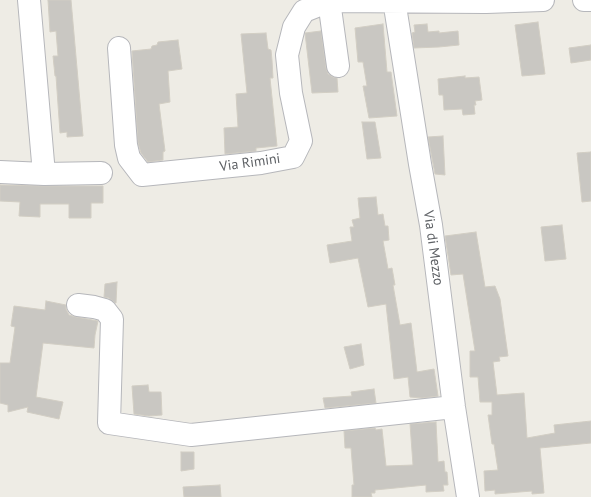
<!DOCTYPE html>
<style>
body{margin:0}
canvas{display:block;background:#eeece5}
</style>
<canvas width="591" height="497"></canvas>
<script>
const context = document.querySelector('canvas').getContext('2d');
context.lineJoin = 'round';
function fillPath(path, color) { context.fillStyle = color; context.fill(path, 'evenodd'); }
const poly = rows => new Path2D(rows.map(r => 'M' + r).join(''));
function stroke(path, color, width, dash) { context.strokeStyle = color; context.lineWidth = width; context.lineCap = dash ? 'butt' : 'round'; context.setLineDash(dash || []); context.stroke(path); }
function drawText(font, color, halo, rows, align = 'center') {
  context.font = font + ' "PT Sans",sans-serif'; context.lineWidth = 3.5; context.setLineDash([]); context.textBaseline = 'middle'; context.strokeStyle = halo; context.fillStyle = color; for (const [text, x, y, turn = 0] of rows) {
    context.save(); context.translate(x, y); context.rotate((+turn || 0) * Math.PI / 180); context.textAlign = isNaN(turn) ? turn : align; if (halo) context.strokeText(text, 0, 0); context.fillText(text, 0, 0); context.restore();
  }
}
const building = poly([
 [48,0,71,0,83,136,67,137,67,132,60,133,56,76,55,76,53,56,58,56,56,31,50,32,48,0],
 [538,22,545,74,522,76,515,25,538,22],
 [383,24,387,72,391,72,397,116,369,118,363,86,367,86,363,62,358,62,355,28,383,24],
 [427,24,428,32,439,31,439,33,458,31,459,45,439,47,414,48,412,33,415,32,414,25,427,24],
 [321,31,326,68,328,74,333,77,337,78,338,92,312,93,305,33,321,31],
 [266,33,268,49,271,50,272,60,273,78,270,78,277,146,256,148,256,151,225,154,224,128,238,127,236,94,247,93,241,34,266,33],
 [178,40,182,69,168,71,170,102,159,104,165,151,163,152,163,160,148,162,141,153,138,143,132,51,151,49,152,46,157,45,158,42,178,40],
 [591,45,591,60,571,63,569,48,591,45],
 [465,76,465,78,479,77,482,100,475,101,476,105,474,105,475,114,463,115,462,109,444,110,443,95,439,95,438,79,465,76],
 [362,122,375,122,381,158,367,159,362,122],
 [443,136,445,175,435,174,428,137,443,136],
 [591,152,591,201,582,202,577,153,591,152],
 [0,185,44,186,103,186,103,203,91,203,91,218,69,218,69,204,40,204,40,217,19,216,20,202,0,201,0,185],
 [376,197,378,215,383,214,385,226,388,226,389,240,383,241,388,269,392,268,395,285,393,285,400,325,411,323,417,372,434,369,438,396,422,398,410,397,408,377,394,379,386,304,368,307,358,258,330,263,327,245,352,241,350,227,354,227,352,220,360,218,358,198,376,197],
 [562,225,566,259,545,261,541,227,562,225],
 [476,232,485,287,495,286,500,299,508,356,499,357,500,361,493,362,497,395,524,393,527,438,555,433,554,425,591,421,591,443,540,448,544,493,532,494,532,491,495,494,495,490,485,491,484,471,498,470,494,444,492,444,488,415,492,415,492,402,480,402,478,377,470,377,470,351,475,351,463,274,451,275,445,236,476,232],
 [117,282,116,303,115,303,109,298,104,297,105,284,117,282],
 [46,301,66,305,66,309,69,315,76,317,98,321,95,335,94,348,43,343,36,397,63,402,59,419,27,412,28,407,8,412,8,405,0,403,0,363,10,363,15,327,11,326,14,306,45,310,46,301],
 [361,344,364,365,350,369,344,347,361,344],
 [148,385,149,392,161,392,162,415,149,416,134,414,132,386,148,385],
 [374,389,376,403,325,408,323,398,352,396,351,392,374,389],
 [436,422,438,462,444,461,445,472,447,472,448,485,443,485,444,491,426,492,426,485,375,490,375,493,371,493,372,497,352,497,352,485,354,485,351,448,345,448,344,431,375,428,376,430,382,429,386,466,413,465,410,424,436,422],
 [181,452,194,452,194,469,181,471,181,452],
 [220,485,221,497,184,497,183,487,220,485]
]);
const minor = poly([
 [29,0,44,174],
 [394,0,420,164,431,225,454,407,468,497],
 [584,0,591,0],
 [329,1,338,66],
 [119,48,126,145,129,158,142,175,261,163,293,157,301,141,291,93,287,55,294,27,304,11,329,1,486,2,543,0],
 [0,172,44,174,101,173],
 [78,305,94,307,105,310,112,319,109,423,191,435,454,407]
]);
const streetNames = [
 ["Via Rimini",250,163,-8],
 ["Via di Mezzo",433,248,82]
];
fillPath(building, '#c9c7c2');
stroke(building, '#d2cec4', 1);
stroke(minor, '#b6b7bb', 24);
stroke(minor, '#fff', 22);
drawText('14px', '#5d6064', '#fff', streetNames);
</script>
